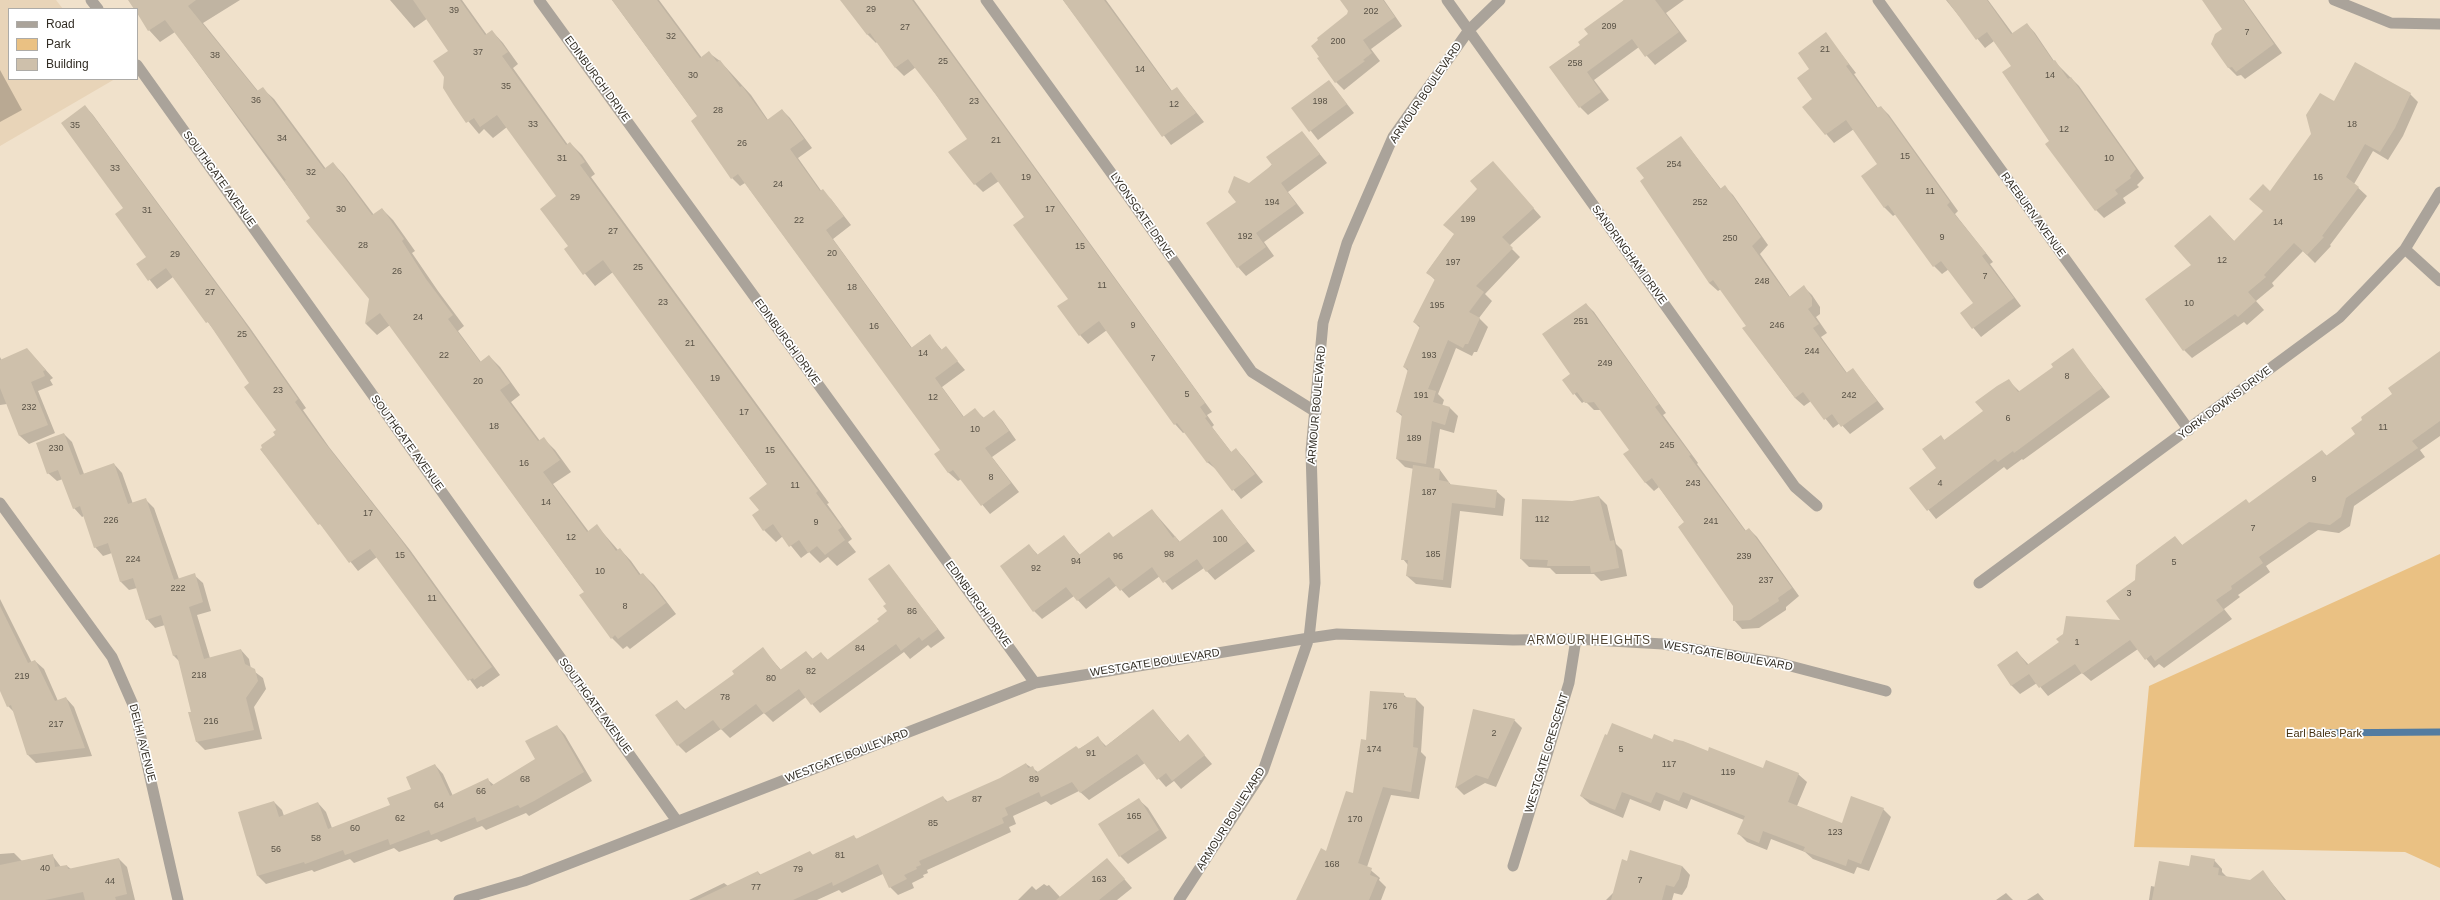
<!DOCTYPE html>
<style>
body{margin:0}
#map{position:relative;width:2440px;height:900px;overflow:hidden;background:#f0e1cb;font-family:Arial,sans-serif}
canvas{display:block}
.legend{position:absolute;left:8px;top:8px;width:130px;height:72px;box-sizing:border-box;background:#fff;border:1px solid #adaba7;margin:0;padding:5px 7px;list-style:none;font-size:12px;color:#322d24}
.legend li{display:flex;align-items:center;gap:8px;height:20px}
.legend b{width:20px;border:1px solid #adaba7}
</style>
<div id="map">
<canvas width="2440" height="900"></canvas>
<ul class="legend">
<li><b style="height:5px;background:#aaa39a"></b>Road</li>
<li><b style="height:11px;background:#eac183"></b>Park</li>
<li><b style="height:11px;background:#cec0ab"></b>Building</li>
</ul>
</div>
<script>
const context = document.querySelector('canvas').getContext('2d');
context.lineJoin = 'round';
function fillPath(path, color) { context.fillStyle = color; context.fill(path, 'evenodd'); }
const poly = rows => new Path2D(rows.map(r => 'M' + r).join(''));
function stroke(path, color, width, dash) { context.strokeStyle = color; context.lineWidth = width; context.lineCap = dash ? 'butt' : 'round'; context.setLineDash(dash || []); context.stroke(path); }
function drawText(font, color, halo, rows, align = 'center') {
  context.font = font + ' Arial,sans-serif'; context.lineWidth = 3.5; context.setLineDash([]); context.textBaseline = 'middle'; context.strokeStyle = halo; context.fillStyle = color; for (const [text, x, y, turn = 0] of rows) {
    context.save(); context.translate(x, y); context.rotate((+turn || 0) * Math.PI / 180); context.textAlign = isNaN(turn) ? turn : align; if (halo) context.strokeText(text, 0, 0); context.fillText(text, 0, 0); context.restore();
  }
}
const built = poly([
 [0,0,56,0,63,9,9,9,9,79,115,79,0,146]
]);
const green = poly([
 [2440,554,2440,868,2405,852,2134,847,2149,686]
]);
const shadow = poly([
 [130,0,240,0,203,23,258,91,262,88,274,99,326,169,333,163,344,175,374,215,382,209,393,220,415,251,412,253,438,291,464,326,458,331,481,362,489,356,500,367,520,395,511,402,540,441,544,439,555,450,571,472,553,484,589,532,597,526,618,550,620,549,631,561,641,575,643,574,654,585,676,614,630,649,627,646,623,649,612,638,585,593,390,325,377,335,366,324,370,299,175,32,160,42,149,30],
 [390,0,462,0,487,35,492,31,503,43,518,64,513,68,568,145,570,143,582,155,595,174,591,177,829,503,827,504,852,539,848,542,856,552,837,566,828,557,820,563,809,552,801,558,783,536,776,542,764,530,753,515,760,511,768,485,613,272,595,286,565,249,569,246,557,196,507,127,493,138,484,129,479,134,453,103,449,51,428,18,414,28],
 [612,0,659,0,702,58,709,53,720,61,751,95,768,120,782,110,790,118,812,148,798,158,822,192,831,199,851,225,833,239,912,348,929,335,942,350,946,348,965,370,942,387,964,417,975,410,984,418,994,412,1002,420,1016,440,992,457,1019,492,990,514,961,479,958,481,949,473,936,454,941,450,745,183,740,186,732,178,698,117],
 [849,0,914,0,1212,412,1207,415,1214,425,1212,427,1232,453,1236,449,1244,458,1263,482,1241,499,1217,470,1207,462,1185,432,1183,433,1175,424,1107,330,1088,344,1080,335,1059,307,1069,299,1025,217,999,181,983,192,975,184,968,139,916,67,904,76,896,68,877,42,876,43,868,35,844,3],
 [1063,0,1106,0,1172,91,1177,88,1204,122,1171,145],
 [1341,0,1384,0,1402,26,1371,49,1380,61,1344,90,1336,82,1349,11],
 [1624,0,1684,0,1666,13,1687,41,1655,65,1639,47,1594,80,1609,100,1588,115,1580,107,1581,45],
 [1946,0,1988,0,2013,34,2027,24,2035,33,2054,61,2079,86,2144,178,2137,185,2139,187,2123,198,2126,203,2104,218,2096,210,2051,141,2012,66,1994,41,1985,48],
 [2203,0,2244,0,2282,53,2245,79,2241,75,2237,76,2228,67,2224,29],
 [1826,34,1856,73,1854,74,1878,108,1881,107,1889,115,1958,211,1955,214,1993,262,1990,264,2021,306,1981,337,1961,313,1975,303,1949,269,1942,274,1934,266,1896,214,1893,216,1885,208,1863,176,1878,164,1854,129,1834,143,1803,107,1813,99,1811,69],
 [0,70,22,110,0,122],
 [1329,81,1354,113,1318,140,1293,108],
 [2410,94,2418,102,2403,136,2388,160,2373,151,2354,184,2367,196,2330,245,2331,246,2315,263,2303,251,2272,283,2274,286,2256,301,2264,310,2247,325,2244,322,2192,358,2184,350,2193,265,2175,246,2210,216,2235,242,2264,211,2270,192,2335,103],
 [85,106,93,115,250,328,306,408,303,410,329,447,410,550,500,675,483,687,481,686,477,689,377,557,358,571,261,450,276,435,278,430,251,383,214,330,173,277,157,289,138,265,147,258,125,208],
 [1302,132,1327,163,1288,192,1304,213,1264,242,1274,256,1246,276,1238,267,1237,202],
 [1681,137,1721,189,1725,187,1733,195,1768,245,1760,254,1790,297,1804,287,1812,295,1820,307,1820,314,1816,317,1827,333,1821,337,1847,373,1853,369,1884,409,1850,434,1840,423,1833,428,1811,401,1804,406,1795,398,1743,328,1747,326,1721,289,1718,291,1709,283],
 [1501,171,1541,217,1509,246,1520,257,1485,294,1492,301,1479,318,1488,327,1477,352,1474,352,1472,356,1456,348,1438,394,1444,400,1442,406,1450,408,1458,416,1454,433,1440,429,1434,469,1440,470,1451,485,1496,491,1505,499,1503,516,1460,511,1451,588,1416,584,1407,576,1408,565,1403,559,1414,469,1405,467,1397,459,1403,417,1397,412,1408,371,1404,367,1420,328,1414,322,1436,281,1427,272],
 [1586,304,1594,312,1666,413,1663,415,1698,463,1697,464,1746,531,1749,529,1757,537,1799,596,1786,607,1786,610,1759,628,1742,629,1734,620,1734,606,1685,523,1659,487,1654,491,1645,482,1630,450,1602,410,1594,410,1585,401,1582,403,1563,380,1571,374],
 [27,349,53,378,50,380,53,385,38,391,55,433,29,444,20,436,7,404,0,405,0,357,2,361],
 [2072,349,2110,397,2023,460,2022,459,2007,470,2004,467,1936,519,1911,488,1938,468,1941,436,1945,441,1984,412,2009,381,2020,392,2054,367],
 [2440,364,2440,436,2420,450,2425,457,2354,506,2350,526,2339,533,2318,530,2266,566,2270,572,2238,595,2240,597,2224,609,2232,619,2164,668,2159,664,2154,668,2138,649,2091,681,2082,673,2048,696,2037,683,2020,694,2012,686,1998,665,2017,652,2029,665,2122,621,2136,581,2175,537,2183,546,2250,504,2322,451,2327,456,2357,434],
 [64,434,72,442,84,474,114,464,122,473,133,504,145,499,154,508,179,579,194,575,203,583,211,611,197,615,210,658,241,650,249,659,251,669,263,678,266,689,254,707,262,739,205,750,196,741,192,712,179,661,174,656,165,625,155,628,147,619,137,588,129,590,121,582,112,553,103,556,95,547,84,516,82,517,74,508,63,479,57,481,48,473],
 [1599,497,1607,505,1616,544,1622,550,1627,576,1601,581,1594,574,1556,574,1550,568,1529,567,1521,559,1573,502],
 [1152,510,1180,542,1222,510,1255,551,1215,580,1204,568,1172,590,1160,576,1129,598,1117,585,1086,609,1074,596,1042,619,1034,611,1029,545,1038,555,1064,536,1080,555,1113,538],
 [889,565,945,638,931,648,928,645,910,659,904,652,820,713,806,697,773,722,764,713,730,738,721,729,686,753,678,745,677,701,686,710,736,675,763,649,781,670,806,652,813,659,821,653,828,660,880,621,888,612],
 [0,599,32,663,35,661,44,669,58,701,66,698,74,707,92,756,36,763,28,755,15,713,8,706,0,689],
 [1403,694,1407,698,1416,699,1424,707,1421,752,1426,757,1419,799,1391,795,1367,867,1380,878,1379,880,1386,887,1381,900,1297,900,1327,852,1354,795,1366,741],
 [1153,710,1180,742,1188,736,1212,764,1181,789,1174,781,1166,787,1145,763,1089,800,1079,791,1051,805,1046,801,1013,816,1016,824,1009,827,1011,832,927,870,928,873,923,875,924,877,912,883,914,888,898,895,890,887,883,874,842,893,839,890,817,900,689,900,724,883,728,886,758,872,761,875,810,852,814,856,854,837,857,839,943,797,948,802,1000,779,1026,764,1038,772,1098,738,1106,746],
 [1514,720,1522,728,1496,787,1485,783,1464,795,1456,787],
 [557,726,565,735,592,781,529,816,526,813,486,830,482,826,441,842,437,839,399,852,394,848,354,863,350,859,314,872,312,870,266,884,258,876,274,802,282,810,284,816,318,803,326,812,332,828,391,806,413,790,435,765,443,774,453,796,488,780,494,785,537,760],
 [1653,740,1709,752,1764,769,1798,774,1807,782,1797,806,1842,824,1883,809,1891,817,1869,871,1857,867,1854,874,1813,859,1805,852,1771,839,1767,850,1747,842,1739,834,1744,820,1691,799,1687,809,1664,800,1660,811,1630,799,1623,818,1590,804,1581,796],
 [1139,800,1148,808,1167,838,1128,864,1120,856],
 [14,853,22,861,52,855,61,867,67,866,71,869,119,859,127,867,135,900,0,900,0,854],
 [1107,859,1132,888,1117,900,1018,900,1032,886,1036,890,1044,884,1047,886,1049,885,1060,897],
 [2214,860,2222,869,2222,872,2227,877,2250,881,2263,872,2286,900,2149,900,2151,886,2156,887,2190,867],
 [1628,862,1682,866,1690,875,1687,887,1682,895,1674,893,1672,900,1606,900,1614,892],
 [2006,893,2013,900,1996,900],
 [2038,893,2044,900,2027,900]
]);
const stream = poly([
 [2311,733,2440,732]
]);
const building = poly([
 [128,0,196,0,188,6,257,91,263,87,324,169,333,162,372,215,382,208,404,239,402,241,426,279,453,315,448,319,480,362,489,355,510,383,500,390,538,441,544,437,560,460,543,472,587,532,597,524,616,551,620,548,639,575,643,573,666,603,618,639,615,635,611,639,579,595,584,592,380,313,365,324,369,299,306,221,310,218,284,181,286,180,203,70,165,20,148,31,137,13,137,9,134,9],
 [413,0,460,0,485,35,492,30,508,52,502,56,566,145,570,142,585,162,580,165,818,491,816,493,842,527,838,530,845,540,825,555,817,546,808,553,799,540,789,547,773,524,763,531,752,515,759,510,749,498,767,484,603,260,583,275,564,249,568,246,540,209,556,196,497,115,480,127,474,118,466,123,453,104,443,88,444,77,433,61,448,51],
 [612,0,657,0,700,58,709,51,717,62,720,60,740,87,742,86,767,120,782,109,804,139,790,149,820,191,823,189,844,216,826,230,911,348,930,334,941,350,946,346,958,361,935,378,963,417,975,408,983,418,994,410,1009,431,985,448,1011,483,981,506,953,470,948,473,934,454,940,450,738,174,731,179,691,121,697,116],
 [840,0,912,0,1205,403,1200,407,1207,417,1205,418,1231,452,1236,448,1255,474,1232,491,1209,461,1207,463,1177,423,1174,425,1099,321,1079,336,1057,306,1068,299,1013,225,1024,217,991,172,974,185,948,152,967,139,936,95,908,59,895,68,870,33,867,35],
 [1063,0,1104,0,1171,91,1177,87,1196,113,1162,137],
 [1340,0,1383,0,1395,17,1363,40,1372,53,1363,60,1365,61,1335,83,1317,58,1319,57,1311,46,1318,40,1317,38,1347,14,1348,11],
 [1624,0,1655,0,1679,32,1645,57,1632,39,1587,72,1601,92,1579,108,1549,67,1580,45,1578,42,1588,34,1584,29],
 [1947,0,1987,0,2011,34,2027,23,2053,61,2055,60,2068,79,2071,77,2136,169,2130,176,2131,178,2115,190,2118,194,2095,211,2045,144,2049,141,2002,72,2011,66,1987,32,1976,40],
 [2202,0,2243,0,2274,44,2236,72,2232,67,2228,68,2211,44,2215,34,2222,29],
 [1826,32,1849,64,1846,66,1877,108,1881,106,1950,202,1947,205,1986,253,1982,256,2014,298,1972,329,1960,313,1973,303,1941,261,1933,267,1888,205,1884,208,1861,176,1877,164,1846,120,1825,135,1802,107,1812,99,1797,78,1809,69,1798,53],
 [2355,62,2411,93,2395,128,2380,152,2365,144,2346,177,2359,187,2322,236,2324,237,2307,255,2294,243,2264,275,2266,277,2248,292,2256,301,2238,317,2235,314,2183,351,2145,299,2191,265,2174,246,2210,215,2234,241,2263,211,2249,199,2263,184,2270,191,2311,134,2306,115,2320,93,2334,101],
 [1329,80,1347,104,1309,132,1291,108],
 [85,105,242,319,298,399,295,402,321,438,401,540,492,667,474,680,473,678,468,681,370,549,349,563,320,524,318,525,260,449,262,448,261,445,275,435,273,432,276,430,244,387,249,383,208,322,206,323,166,268,148,281,136,264,146,257,115,214,123,208,61,123],
 [1302,131,1320,154,1281,183,1296,204,1256,233,1266,247,1237,268,1206,223,1236,202,1228,192,1234,176,1249,183,1272,165,1266,157],
 [1681,136,1720,189,1725,185,1761,237,1752,246,1789,297,1804,285,1812,298,1812,306,1808,309,1819,324,1813,328,1846,373,1853,368,1877,401,1841,427,1832,414,1824,420,1803,392,1795,398,1742,328,1746,326,1713,280,1709,283,1640,181,1644,178,1636,168],
 [1493,161,1534,208,1502,237,1513,248,1476,286,1484,292,1469,312,1480,318,1468,344,1465,344,1463,348,1448,340,1428,389,1436,391,1433,402,1450,407,1445,425,1432,421,1426,464,1396,459,1402,414,1396,412,1408,369,1403,367,1420,326,1413,322,1435,279,1426,273,1454,234,1443,225,1477,189,1470,181],
 [1586,303,1659,404,1655,407,1691,455,1689,456,1745,531,1749,528,1792,588,1778,598,1779,601,1750,620,1733,621,1733,606,1678,527,1684,522,1652,478,1645,483,1623,454,1629,450,1594,402,1585,403,1577,392,1573,395,1562,380,1570,374,1542,334],
 [27,348,46,370,43,371,45,376,31,382,48,425,19,436,0,388,0,360],
 [2073,348,2102,388,2014,453,2013,451,1998,462,1995,459,1927,511,1909,488,1936,468,1922,449,1941,435,1944,440,1983,411,1975,402,1997,386,2009,379,2018,392,2053,367,2051,364],
 [2440,351,2440,421,2412,441,2418,448,2346,498,2341,517,2330,525,2309,522,2259,557,2263,563,2231,586,2232,589,2216,600,2224,610,2155,661,2151,655,2145,660,2130,640,2082,674,2075,664,2039,688,2029,674,2011,686,1997,665,2017,651,2027,665,2059,642,2056,639,2063,634,2066,616,2120,620,2106,601,2135,580,2136,565,2175,536,2182,545,2246,499,2249,503,2322,450,2326,456,2355,434,2351,428,2362,420,2361,417,2392,394,2388,388],
 [64,433,80,475,114,463,128,504,146,498,174,580,195,573,203,602,189,607,204,659,241,649,245,664,255,669,258,681,246,698,254,730,196,742,188,712,191,712,177,655,173,656,161,615,146,620,133,578,120,582,108,543,94,548,80,506,73,509,58,470,47,474,36,443],
 [1413,465,1440,469,1439,480,1449,482,1449,484,1497,490,1495,508,1452,503,1443,580,1406,576,1408,560,1401,560],
 [1599,496,1610,541,1614,540,1619,568,1591,573,1590,566,1547,566,1548,560,1520,559,1522,499,1572,501],
 [1152,509,1173,538,1175,536,1179,542,1222,509,1247,542,1206,572,1197,559,1163,583,1152,567,1120,591,1109,577,1077,601,1066,587,1033,612,1000,566,1029,544,1037,555,1064,535,1079,555,1109,532,1113,537],
 [889,564,938,629,922,641,919,637,901,651,896,644,811,705,799,689,764,714,756,704,721,730,713,720,677,746,655,715,677,700,684,710,734,674,732,671,763,647,780,670,806,651,812,659,821,652,827,660,879,621,877,619,887,611,883,606,886,604,868,579],
 [0,606,28,663,35,660,55,701,66,697,85,748,27,755,11,705,7,707,0,691],
 [1370,691,1404,693,1404,697,1416,698,1413,747,1418,748,1411,792,1383,787,1358,863,1372,868,1370,875,1378,878,1369,900,1296,900,1321,848,1326,851,1346,791,1353,793,1361,739,1366,740],
 [1153,709,1179,742,1188,734,1205,755,1172,781,1166,773,1157,780,1137,754,1080,793,1072,782,1041,797,1039,792,1005,808,1008,815,1002,818,1004,823,919,861,921,865,916,867,917,869,904,875,907,879,889,888,878,864,833,886,832,882,793,900,697,900,758,871,759,875,810,851,812,855,854,835,856,839,943,796,946,802,1000,778,1026,763,1028,768,1033,766,1036,773,1076,746,1079,749,1098,736,1105,747],
 [1473,709,1515,719,1488,779,1476,775,1455,788],
 [1612,723,1652,739,1654,734,1673,742,1674,739,1683,741,1708,751,1709,747,1763,768,1766,760,1799,773,1788,802,1842,823,1851,796,1884,808,1861,864,1848,859,1846,866,1803,851,1805,847,1763,831,1759,843,1737,834,1745,816,1683,792,1679,801,1656,792,1651,803,1622,792,1615,810,1580,796,1605,734,1607,735],
 [557,725,584,772,534,801,520,808,518,805,477,822,475,817,431,835,429,830,390,845,388,839,345,855,343,850,305,864,304,862,257,876,238,812,274,801,279,817,318,802,328,829,390,805,387,798,411,789,406,777,435,764,450,796,488,778,491,786,535,759,525,741],
 [1139,798,1159,830,1119,857,1098,824],
 [1630,850,1682,866,1679,879,1674,887,1666,885,1662,900,1611,900,1622,859,1627,861],
 [53,854,55,867,67,865,68,869,119,858,127,894,115,897,116,900,85,900,83,892,45,900,0,900,0,865],
 [2191,855,2215,859,2213,867,2219,868,2218,875,2250,880,2263,870,2284,900,2152,900,2159,861,2189,866],
 [1107,858,1125,879,1099,900,1056,900]
]);
const minor = poly([
 [91,0,98,9],
 [539,0,1035,683],
 [986,0,1130,199,1252,372,1316,412],
 [1447,0,1795,487,1817,506],
 [1878,0,2189,430],
 [2334,0,2391,23,2440,24],
 [137,65,677,821],
 [2405,249,2440,281],
 [0,503,112,657,134,707,178,900],
 [1979,583,2340,317,2405,249,2440,192],
 [1513,866,1569,683,1576,639],
 [459,900,524,881,1035,683,1309,638,1337,634,1513,640,1576,639,1663,644,1779,663,1886,691],
 [1179,900,1263,771,1309,638,1315,583,1311,451,1323,323,1347,243,1393,137,1469,30,1500,0]
]);
const numberNames = [
 ["29",871,10],
 ["39",454,11],
 ["202",1371,12],
 ["209",1609,27],
 ["27",905,28],
 ["7",2247,33],
 ["32",671,37],
 ["200",1338,42],
 ["21",1825,50],
 ["37",478,53],
 ["38",215,56],
 ["25",943,62],
 ["258",1575,64],
 ["14",1140,70],
 ["30",693,76],
 ["14",2050,76],
 ["35",506,87],
 ["36",256,101],
 ["23",974,102],
 ["198",1320,102],
 ["12",1174,105],
 ["28",718,111],
 ["33",533,125],
 ["18",2352,125],
 ["35",75,126],
 ["12",2064,130],
 ["34",282,139],
 ["21",996,141],
 ["26",742,144],
 ["15",1905,157],
 ["31",562,159],
 ["10",2109,159],
 ["254",1674,165],
 ["33",115,169],
 ["32",311,173],
 ["19",1026,178],
 ["16",2318,178],
 ["24",778,185],
 ["11",1930,192],
 ["29",575,198],
 ["194",1272,203],
 ["252",1700,203],
 ["30",341,210],
 ["17",1050,210],
 ["31",147,211],
 ["199",1468,220],
 ["22",799,221],
 ["14",2278,223],
 ["27",613,232],
 ["192",1245,237],
 ["9",1942,238],
 ["250",1730,239],
 ["28",363,246],
 ["15",1080,247],
 ["20",832,254],
 ["29",175,255],
 ["12",2222,261],
 ["197",1453,263],
 ["25",638,268],
 ["26",397,272],
 ["7",1985,277],
 ["248",1762,282],
 ["11",1102,286],
 ["18",852,288],
 ["27",210,293],
 ["23",663,303],
 ["10",2189,304],
 ["195",1437,306],
 ["24",418,318],
 ["251",1581,322],
 ["9",1133,326],
 ["246",1777,326],
 ["16",874,327],
 ["25",242,335],
 ["21",690,344],
 ["244",1812,352],
 ["14",923,354],
 ["22",444,356],
 ["193",1429,356],
 ["7",1153,359],
 ["249",1605,364],
 ["8",2067,377],
 ["19",715,379],
 ["20",478,382],
 ["23",278,391],
 ["5",1187,395],
 ["191",1421,396],
 ["242",1849,396],
 ["12",933,398],
 ["232",29,408],
 ["17",744,413],
 ["6",2008,419],
 ["18",494,427],
 ["11",2383,428],
 ["10",975,430],
 ["189",1414,439],
 ["245",1667,446],
 ["230",56,449],
 ["15",770,451],
 ["16",524,464],
 ["8",991,478],
 ["9",2314,480],
 ["243",1693,484],
 ["4",1940,484],
 ["11",795,486],
 ["187",1429,493],
 ["14",546,503],
 ["17",368,514],
 ["112",1542,520],
 ["226",111,521],
 ["241",1711,522],
 ["9",816,523],
 ["7",2253,529],
 ["12",571,538],
 ["100",1220,540],
 ["98",1169,555],
 ["185",1433,555],
 ["15",400,556],
 ["96",1118,557],
 ["239",1744,557],
 ["224",133,560],
 ["94",1076,562],
 ["5",2174,563],
 ["92",1036,569],
 ["10",600,572],
 ["237",1766,581],
 ["222",178,589],
 ["3",2129,594],
 ["11",432,599],
 ["8",625,607],
 ["86",912,612],
 ["1",2077,643],
 ["84",860,649],
 ["82",811,672],
 ["218",199,676],
 ["219",22,677],
 ["80",771,679],
 ["78",725,698],
 ["176",1390,707],
 ["216",211,722],
 ["217",56,725],
 ["2",1494,734],
 ["174",1374,750],
 ["5",1621,750],
 ["91",1091,754],
 ["117",1669,765],
 ["119",1728,773],
 ["68",525,780],
 ["89",1034,780],
 ["66",481,792],
 ["87",977,800],
 ["64",439,806],
 ["165",1134,817],
 ["62",400,819],
 ["170",1355,820],
 ["85",933,824],
 ["60",355,829],
 ["123",1835,833],
 ["58",316,839],
 ["56",276,850],
 ["81",840,856],
 ["168",1332,865],
 ["40",45,869],
 ["79",798,870],
 ["163",1099,880],
 ["7",1640,881],
 ["44",110,882],
 ["77",756,888]
];
const streetNames = [
 ["EDINBURGH DRIVE",597,79,54],
 ["ARMOUR BOULEVARD",1426,93,-56],
 ["SOUTHGATE AVENUE",219,179,54],
 ["RAEBURN AVENUE",2033,215,54],
 ["LYONSGATE DRIVE",1142,216,55],
 ["SANDRINGHAM DRIVE",1629,255,54],
 ["EDINBURGH DRIVE",787,342,54],
 ["YORK DOWNS DRIVE",2225,403,-37],
 ["ARMOUR BOULEVARD",1317,405,-85],
 ["SOUTHGATE AVENUE",407,443,54],
 ["EDINBURGH DRIVE",978,604,54],
 ["WESTGATE BOULEVARD",1728,656,10],
 ["WESTGATE BOULEVARD",1155,663,-9],
 ["SOUTHGATE AVENUE",595,706,54],
 ["DELHI AVENUE",142,743,76],
 ["WESTGATE CRESCENT",1547,753,-73],
 ["WESTGATE BOULEVARD",847,756,-21],
 ["ARMOUR BOULEVARD",1231,819,-58]
];
const parkNames = [
 ["Earl Bales Park",2324,734]
];
const neighbourhoodNames = [
 ["ARMOUR HEIGHTS",1589,641]
];
fillPath(built, '#e8d4b8');
fillPath(green, '#eac183');
fillPath(shadow, '#0003');
stroke(stream, '#537ca1', 7);
fillPath(building, '#cec0ab');
stroke(minor, '#aaa39a', 11);
drawText('9px', '#595246', null, numberNames);
drawText('11px', '#322d24', '#fff', streetNames);
drawText('11px', '#463212', '#fff', parkNames);
context.letterSpacing = '1px';
drawText('12px', '#514533', '#fff', neighbourhoodNames);
context.letterSpacing = '0px';
</script>
